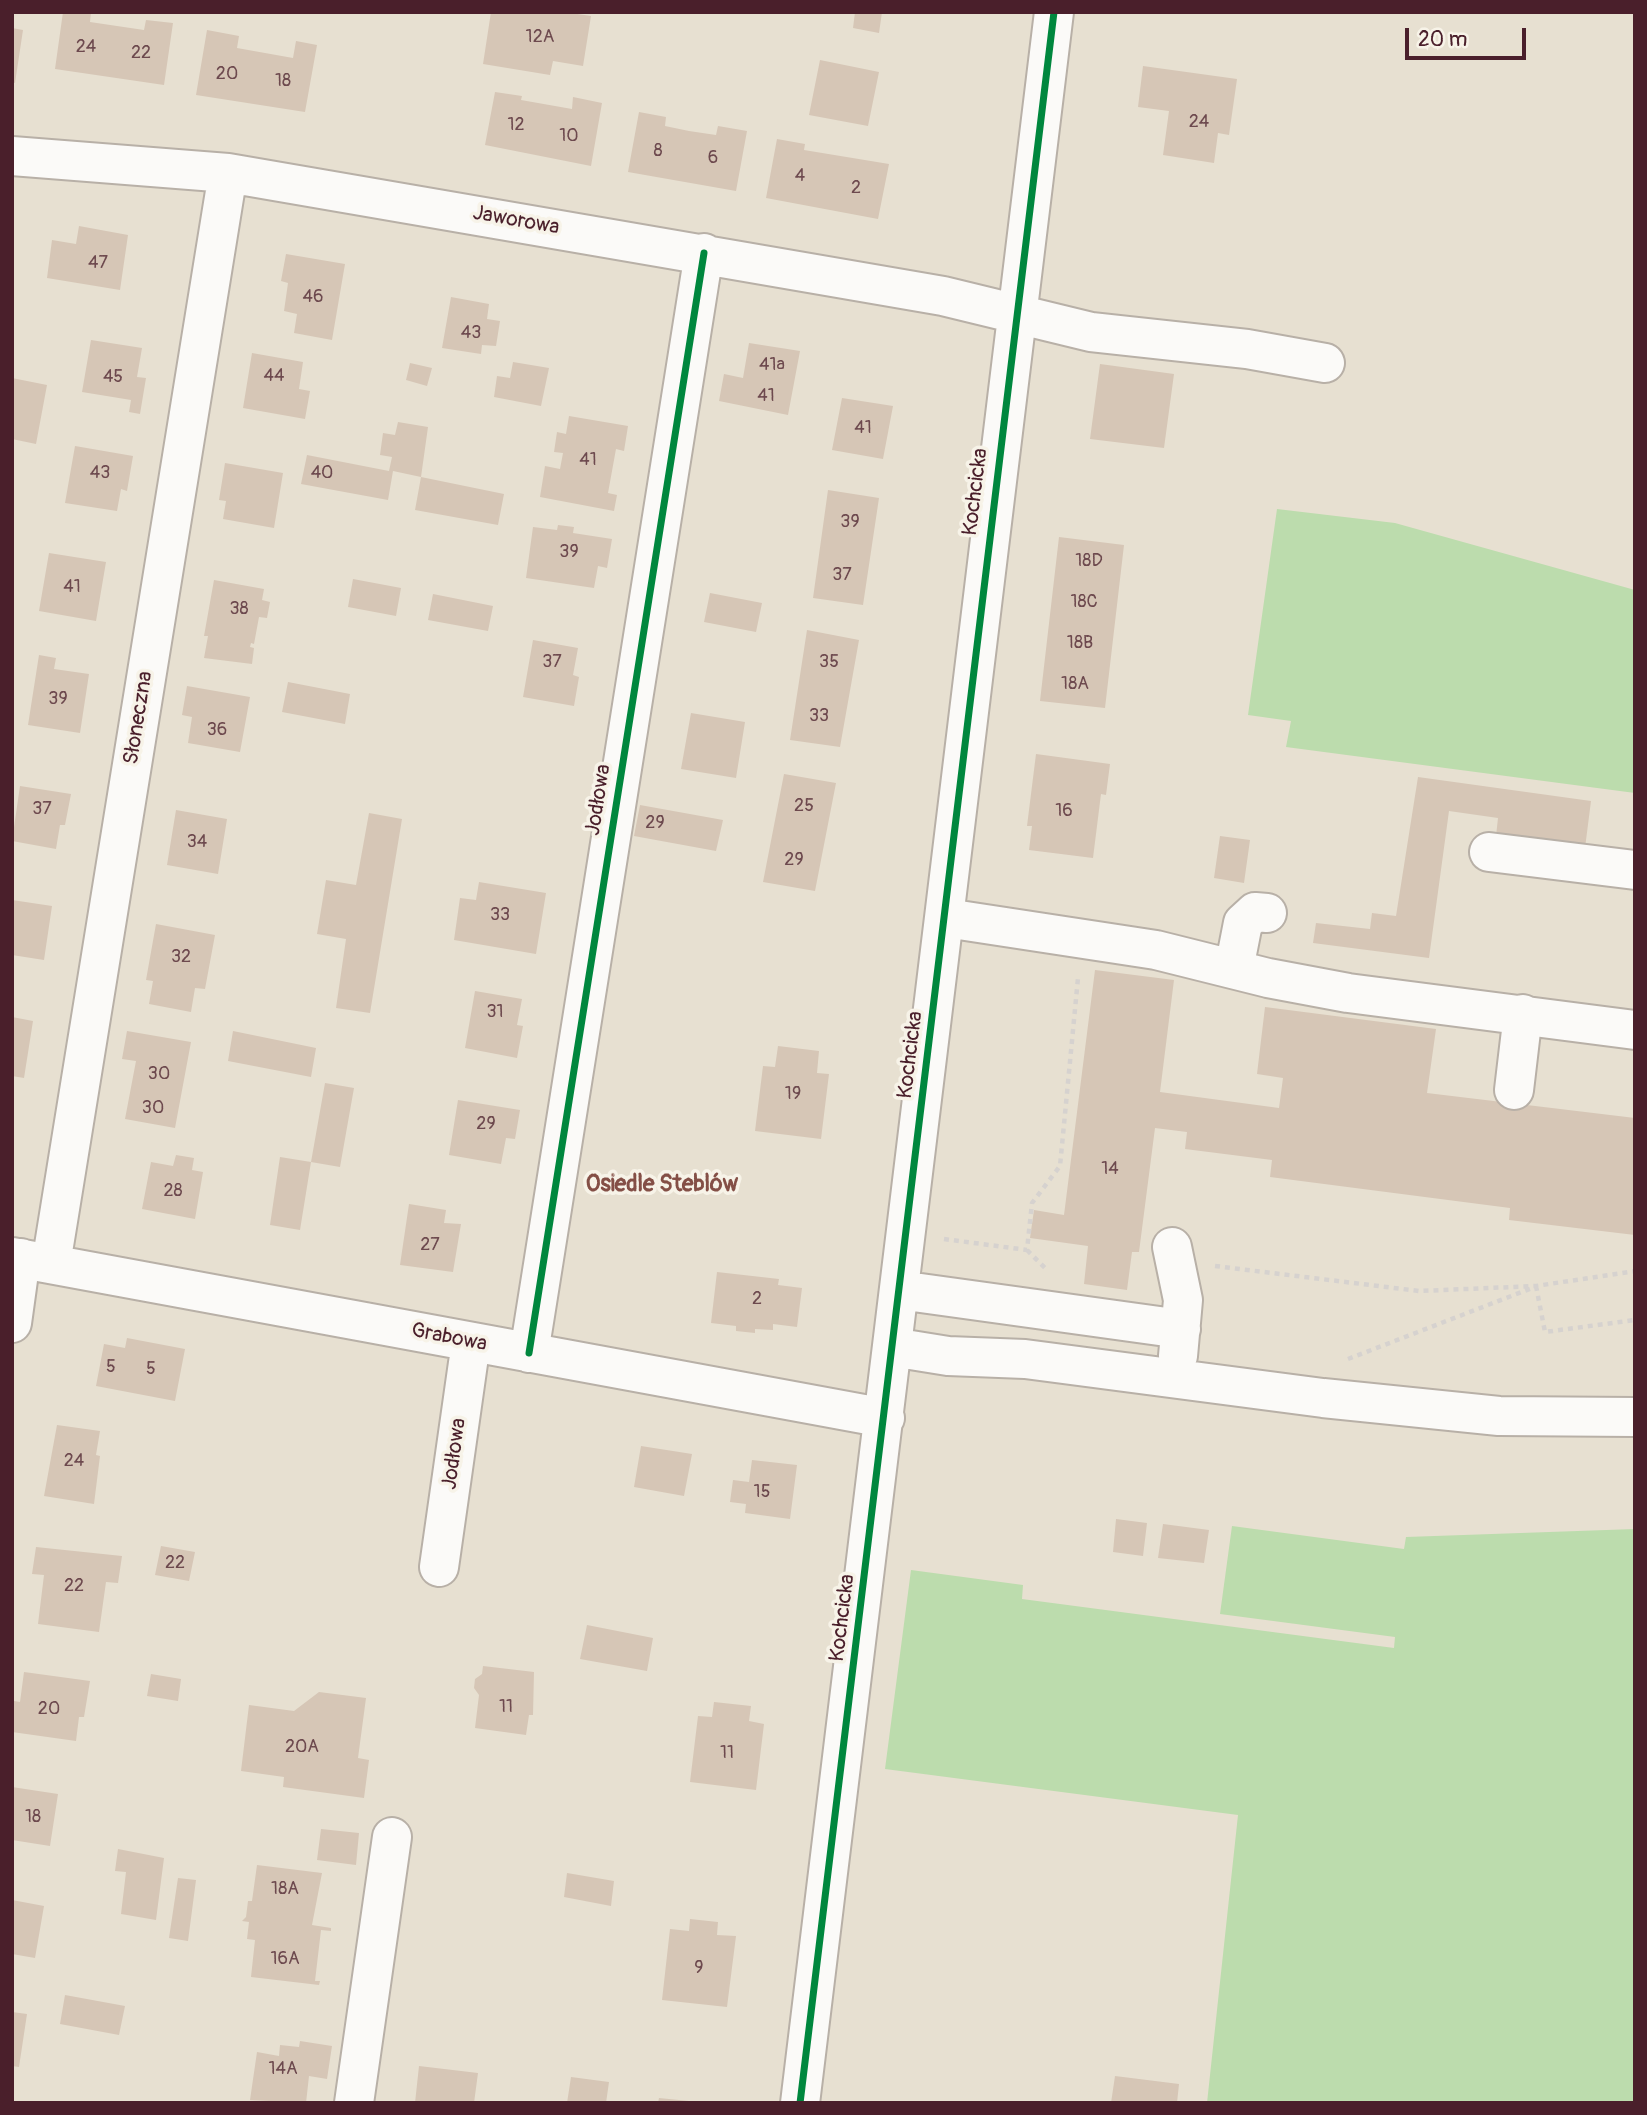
<!DOCTYPE html>
<meta charset="utf-8">
<style>
body{margin:0}
#map{position:relative;width:1647px;height:2115px;overflow:hidden;background:#e7e0d1;font-family:Pangolin,sans-serif}
canvas{display:block}
.frame{position:absolute;inset:0;border:14px solid #4a1f2b;pointer-events:none}
.scale{position:absolute;left:1405px;top:28px;width:121px;height:32px;box-sizing:border-box;border:4px solid #4a1f2b;border-top:0;padding-left:9px;font-size:21px;line-height:24px;white-space:nowrap;color:#4a1f2b;-webkit-text-stroke:5px #f7f3e8;paint-order:stroke}
</style>
<div id="map">
<canvas width="1647" height="2115"></canvas>
<div class="frame"></div>
<div class="scale">20 m</div>
</div>
<script>
const context = document.querySelector('canvas').getContext('2d');
context.lineJoin = 'round';
function fillPath(path, color) { context.fillStyle = color; context.fill(path, 'evenodd'); }
const poly = rows => new Path2D(rows.map(r => 'M' + r).join(''));
function stroke(path, color, width, dash) { context.strokeStyle = color; context.lineWidth = width; context.lineCap = dash ? 'butt' : 'round'; context.setLineDash(dash || []); context.stroke(path); }
function drawText(font, color, halo, rows, align = 'center') {
  context.font = font + ' Pangolin,sans-serif'; context.lineWidth = 7; context.setLineDash([]); context.textBaseline = 'middle'; context.strokeStyle = halo; context.fillStyle = color; for (const [text, x, y, turn = 0] of rows) {
    context.save(); context.translate(x, y); context.rotate((+turn || 0) * Math.PI / 180); context.textAlign = isNaN(turn) ? turn : align; if (halo) context.strokeText(text, 0, 0); context.fillText(text, 0, 0); context.restore();
  }
}
const green = poly([
 [1277,509,1395,523,1635,590,1635,793,1286,747,1291,721,1248,715],
 [1232,1526,1404,1549,1406,1537,1635,1529,1635,2103,1207,2103,1238,1815,885,1769,911,1570,1023,1585,1022,1599,1394,1648,1395,1637,1220,1614]
]);
const building = poly([
 [63,12,91,12,90,22,144,30,146,20,173,23,164,85,55,69],
 [491,12,564,12,591,16,583,66,553,61,550,75,483,64],
 [855,12,882,12,879,33,853,28],
 [12,28,23,30,15,83,12,82],
 [207,30,239,36,237,48,293,58,296,41,317,45,305,112,196,95],
 [820,60,879,72,868,126,809,115],
 [1143,66,1237,79,1229,135,1218,133,1214,163,1163,155,1169,111,1138,107],
 [495,92,522,96,521,100,572,109,573,97,602,103,591,166,485,145],
 [639,112,666,117,665,126,689,131,716,135,718,126,747,131,736,191,628,172],
 [777,139,805,144,804,150,889,164,878,219,766,198],
 [79,226,128,235,120,290,47,278,52,240,76,244],
 [286,254,345,264,332,340,294,333,297,314,284,311,288,283,281,281],
 [451,297,489,304,487,319,500,321,496,346,482,345,481,354,442,348],
 [91,340,142,348,137,377,146,378,140,414,129,412,131,400,82,392],
 [749,343,800,351,788,415,719,401,724,374,743,378],
 [252,353,303,362,299,389,310,391,305,419,243,408],
 [513,362,549,368,541,406,494,397,497,376,510,378],
 [410,363,432,368,427,386,406,380],
 [1100,364,1174,374,1164,448,1090,439],
 [12,378,47,385,36,444,12,439],
 [842,398,893,406,883,459,832,450],
 [569,416,628,426,624,451,616,449,608,493,617,495,614,511,540,497,545,466,560,469,563,453,554,452,557,432,566,434],
 [398,422,428,427,421,477,393,471,388,500,301,484,307,455,389,471,392,457,380,455,383,433,395,435],
 [75,446,133,456,127,491,121,489,117,511,65,503],
 [225,463,283,473,274,528,223,519,226,501,219,500],
 [421,477,504,494,498,525,415,510],
 [828,490,879,498,863,605,813,598],
 [558,525,574,527,573,533,612,539,607,568,598,566,594,588,526,578,533,527,557,530],
 [1059,537,1124,545,1105,708,1040,701],
 [49,553,106,562,96,621,39,611],
 [353,579,401,588,396,616,348,607],
 [214,580,264,589,262,600,270,602,267,618,259,617,254,644,251,643,250,647,254,648,252,664,204,658,208,636,204,636],
 [710,593,762,603,756,632,704,622],
 [433,594,493,606,488,631,428,620],
 [807,630,859,640,840,747,790,740],
 [533,640,578,648,573,675,579,677,574,706,523,697],
 [39,655,56,658,54,669,89,674,80,733,28,725],
 [288,682,350,694,345,724,282,712],
 [187,686,250,697,240,752,188,743,192,717,182,715],
 [691,713,745,722,736,778,681,769],
 [1036,754,1110,764,1106,795,1101,794,1093,858,1029,850,1032,826,1027,826],
 [784,774,836,783,815,891,763,882],
 [1418,777,1591,801,1585,848,1496,836,1498,818,1449,811,1429,958,1313,943,1316,923,1370,929,1372,913,1396,916],
 [20,786,71,794,65,825,60,825,56,849,12,841],
 [640,805,723,820,716,851,634,836],
 [176,810,227,819,218,874,167,865],
 [369,813,402,819,370,1013,336,1008,346,939,317,934,326,880,356,885],
 [1220,836,1250,840,1244,883,1214,878],
 [479,882,546,893,536,954,454,940,460,898,476,900],
 [12,900,52,906,44,960,12,955],
 [156,924,215,935,205,989,195,988,191,1012,149,1004,153,981,146,980],
 [1095,970,1174,980,1160,1092,1279,1108,1283,1078,1257,1074,1265,1007,1436,1029,1427,1093,1635,1118,1635,1235,1509,1220,1510,1208,1270,1177,1272,1160,1185,1149,1187,1132,1155,1128,1139,1252,1132,1252,1127,1290,1084,1284,1088,1246,1030,1238,1034,1210,1064,1215],
 [475,991,522,999,517,1025,523,1026,517,1058,465,1048],
 [12,1017,33,1021,24,1078,12,1076],
 [127,1031,191,1042,175,1128,125,1119,136,1061,122,1059],
 [233,1031,316,1048,311,1077,228,1061],
 [778,1046,819,1051,817,1073,829,1074,821,1139,755,1131,763,1066,775,1067],
 [325,1083,354,1088,340,1167,311,1162],
 [458,1100,520,1110,515,1139,506,1138,501,1164,449,1155],
 [176,1155,194,1158,192,1170,203,1172,195,1219,142,1209,151,1162,173,1166],
 [280,1157,311,1162,300,1230,270,1225],
 [409,1204,446,1210,444,1223,461,1224,453,1272,400,1265],
 [717,1272,779,1279,778,1285,802,1288,797,1327,773,1324,773,1330,755,1329,755,1333,736,1331,736,1326,711,1323],
 [127,1338,185,1349,175,1401,96,1386,104,1344,125,1348],
 [57,1425,100,1431,96,1455,100,1456,94,1504,44,1496],
 [641,1446,692,1454,684,1496,634,1487],
 [752,1460,797,1465,790,1519,745,1513,746,1504,730,1502,733,1480,749,1482],
 [1116,1519,1147,1523,1143,1556,1113,1552],
 [1163,1524,1209,1530,1204,1563,1158,1558],
 [161,1546,195,1552,189,1581,155,1575],
 [36,1547,122,1556,118,1583,106,1582,99,1632,38,1624,44,1575,32,1574],
 [587,1625,653,1638,647,1671,580,1659],
 [483,1666,534,1672,533,1715,529,1715,526,1735,475,1728,479,1695,474,1688,475,1679,482,1674],
 [24,1672,90,1681,84,1717,79,1717,76,1741,12,1732,14,1701,20,1702],
 [151,1674,181,1679,178,1701,147,1696],
 [319,1692,366,1698,358,1758,369,1760,364,1798,283,1787,284,1777,241,1771,249,1705,294,1711],
 [714,1702,751,1706,749,1721,764,1724,756,1790,690,1782,698,1716,712,1717],
 [12,1787,58,1794,50,1846,12,1840],
 [321,1829,359,1833,356,1865,317,1860],
 [118,1849,164,1858,156,1920,121,1914,126,1872,115,1871],
 [257,1865,322,1873,312,1925,331,1928,331,1931,321,1930,315,1981,320,1981,319,1985,251,1977,255,1940,247,1939,249,1922,242,1921,246,1917,248,1901,252,1901],
 [567,1873,614,1881,611,1906,564,1897],
 [178,1878,196,1880,188,1941,169,1938],
 [12,1900,44,1906,35,1958,12,1954],
 [690,1919,718,1922,717,1935,736,1936,727,2007,662,2000,670,1929,689,1931],
 [65,1995,125,2006,119,2035,60,2024],
 [12,2012,27,2014,19,2067,12,2066],
 [300,2041,332,2046,327,2079,309,2076,306,2103,250,2100,257,2052,279,2056,280,2045,299,2047],
 [419,2066,478,2073,474,2103,415,2103],
 [1115,2076,1179,2084,1177,2103,1111,2103],
 [571,2077,609,2082,606,2103,567,2103],
 [659,2098,689,2101,689,2103,658,2103]
]);
const path = poly([
 [944,1239,1027,1250,1032,1203,1060,1166,1078,978],
 [1027,1250,1046,1269],
 [1215,1266,1419,1291,1536,1286,1635,1271],
 [1536,1286,1545,1332,1635,1320],
 [1348,1359,1532,1288]
]);
const minor = poly([
 [12,156,228,173,943,296,1091,332,1247,349,1325,363],
 [1489,852,1635,870],
 [946,918,1156,950,1268,978,1348,993,1635,1030],
 [1234,969,1243,923,1255,912,1267,913],
 [1514,1090,1523,1014],
 [1172,1247,1183,1300,1178,1356],
 [12,1257,885,1418],
 [51,1264,228,173],
 [899,1290,1181,1329],
 [12,1323,21,1258],
 [892,1347,948,1356,1025,1359,1323,1398,1499,1416,1635,1417],
 [529,1353,704,253],
 [439,1567,471,1342],
 [354,2103,392,1837],
 [800,2103,1054,12]
]);
const cycleway = poly([
 [529,1353,704,253],
 [800,2103,1054,12]
]);
const numberNames = [
 ["12A",540,37],
 ["24",86,47],
 ["22",141,53],
 ["20",227,74],
 ["18",283,81],
 ["24",1199,122],
 ["12",516,125],
 ["10",569,136],
 ["8",658,151],
 ["6",713,158],
 ["4",800,176],
 ["2",856,188],
 ["47",98,263],
 ["46",313,297],
 ["43",471,333],
 ["41a",772,365],
 ["44",274,376],
 ["45",113,377],
 ["41",766,396],
 ["41",863,428],
 ["41",588,460],
 ["43",100,473],
 ["40",322,473],
 ["39",850,522],
 ["39",569,552],
 ["18D",1089,561],
 ["37",842,575],
 ["41",72,587],
 ["18C",1084,602],
 ["38",239,609],
 ["18B",1080,643],
 ["37",552,662],
 ["35",829,662],
 ["18A",1075,684],
 ["39",58,699],
 ["33",819,716],
 ["36",217,730],
 ["25",804,806],
 ["37",42,809],
 ["16",1064,811],
 ["29",655,823],
 ["34",197,842],
 ["29",794,860],
 ["33",500,915],
 ["32",181,957],
 ["31",495,1012],
 ["30",159,1074],
 ["19",793,1094],
 ["30",153,1108],
 ["29",486,1124],
 ["14",1110,1169],
 ["28",173,1191],
 ["27",430,1245],
 ["2",757,1299],
 ["5",111,1367],
 ["5",151,1369],
 ["24",74,1461],
 ["15",762,1492],
 ["22",175,1563],
 ["22",74,1586],
 ["11",506,1707],
 ["20",49,1709],
 ["20A",302,1747],
 ["11",727,1753],
 ["18",33,1817],
 ["18A",285,1889],
 ["16A",285,1959],
 ["9",699,1968],
 ["14A",283,2069]
];
const streetNames = [
 ["Jaworowa",516,221,10],
 ["Kochcicka",976,492,-83],
 ["Słoneczna",139,718,-81],
 ["Jodłowa",599,800,-81],
 ["Kochcicka",911,1055,-83],
 ["Grabowa",449,1338,11],
 ["Jodłowa",455,1454,-82],
 ["Kochcicka",843,1618,-83]
];
const neighbourhoodNames = [
 ["Osiedle Steblów",662,1185]
];
fillPath(green, '#bcdcad');
fillPath(building, '#d6c6b6');
stroke(minor, '#b8b0a7', 42);
stroke(path, '#d6d2cf', 4.5, [5, 5]);
stroke(minor, '#fbfaf8', 38);
stroke(cycleway, '#00873e', 7);
drawText('18px', '#6d494e', null, numberNames);
drawText('21px', '#4a1f2b', '#f7f3e8', streetNames);
drawText('bold 23px', '#844f46', '#f7f3e8', neighbourhoodNames);
</script>
